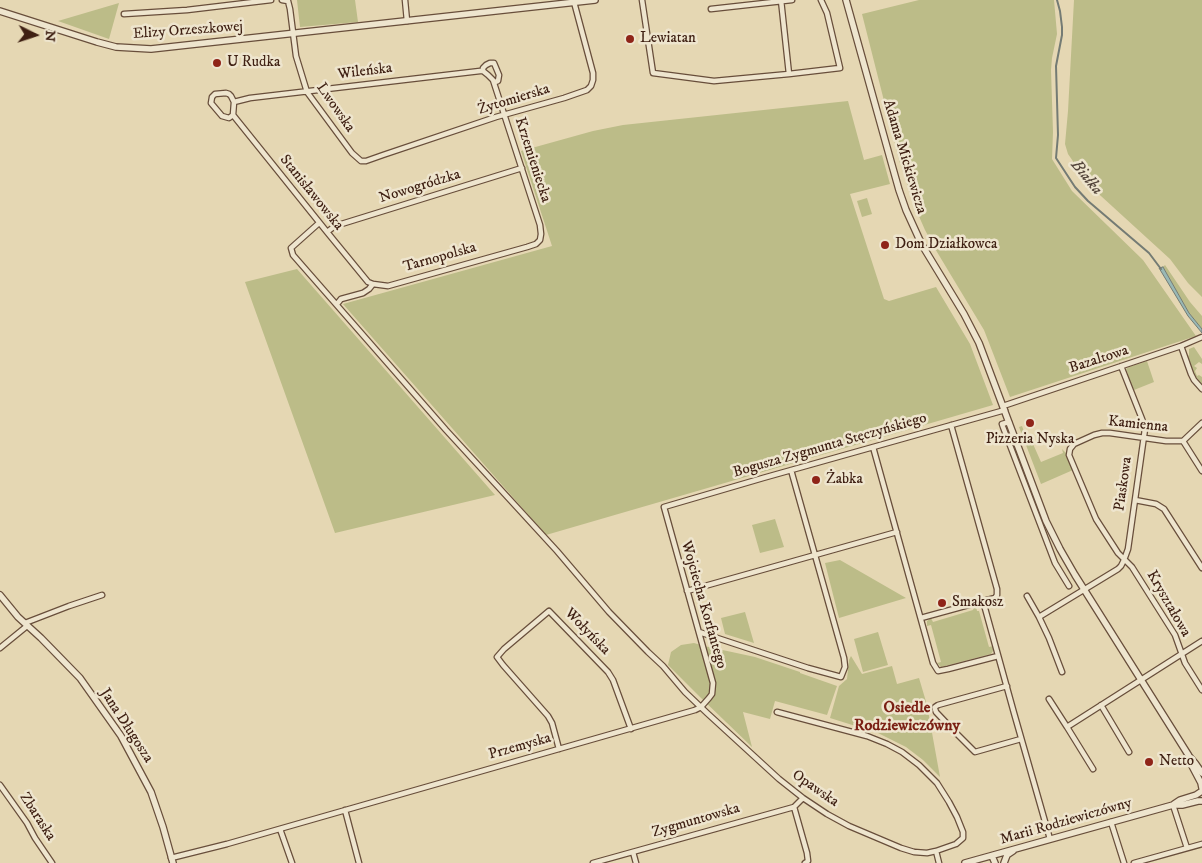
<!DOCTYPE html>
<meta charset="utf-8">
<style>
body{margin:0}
#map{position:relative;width:1202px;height:863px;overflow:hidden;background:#e5d7b3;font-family:"IM FELL DW Pica",serif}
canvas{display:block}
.north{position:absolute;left:10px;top:10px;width:50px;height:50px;-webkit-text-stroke:4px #eee5ce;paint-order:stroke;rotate:94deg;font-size:14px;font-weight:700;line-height:20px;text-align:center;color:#3f2013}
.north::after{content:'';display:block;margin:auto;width:18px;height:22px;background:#3f2013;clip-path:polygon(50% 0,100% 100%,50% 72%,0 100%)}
</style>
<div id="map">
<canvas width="1202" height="863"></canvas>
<div class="north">N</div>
</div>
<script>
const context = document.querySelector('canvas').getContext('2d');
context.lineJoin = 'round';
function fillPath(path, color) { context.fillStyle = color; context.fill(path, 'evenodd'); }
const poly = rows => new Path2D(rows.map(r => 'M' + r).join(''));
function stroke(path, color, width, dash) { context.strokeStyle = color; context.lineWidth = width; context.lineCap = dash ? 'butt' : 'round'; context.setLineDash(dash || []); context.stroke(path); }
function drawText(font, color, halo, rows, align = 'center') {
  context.font = font + ' "IM FELL DW Pica",serif'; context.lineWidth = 5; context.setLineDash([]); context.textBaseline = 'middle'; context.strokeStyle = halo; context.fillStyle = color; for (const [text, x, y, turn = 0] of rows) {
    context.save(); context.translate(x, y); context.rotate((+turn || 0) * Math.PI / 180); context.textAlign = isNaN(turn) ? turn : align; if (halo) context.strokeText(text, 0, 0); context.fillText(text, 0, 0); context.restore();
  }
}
const green = poly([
 [297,0,355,0,358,22,300,27],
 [919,0,1054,0,1057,34,1052,58,1051,70,1053,132,1052,159,1072,191,1143,260,1196,336,1010,397,984,330,937,252,925,230,914,205,899,160,862,14],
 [1074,0,1202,0,1202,297,1188,283,1170,259,1090,186,1068,154,1065,144,1068,111],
 [119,3,109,39,58,21],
 [848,101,864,160,882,155,890,184,850,194,884,299,889,301,936,287,970,344,993,405,546,535,343,304,552,246,521,151,593,131,623,125],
 [867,198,872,214,862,217,857,201],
 [1165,265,1190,302,1202,316,1202,329,1189,313,1163,267],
 [297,269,495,495,335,533,245,282],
 [1194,347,1202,359,1202,364,1199,362,1194,366,1197,368,1195,371,1197,376,1199,375,1202,377,1202,385,1194,374,1188,356,1189,355,1189,349],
 [1147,361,1154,382,1134,390,1127,375,1128,374,1126,369,1129,367],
 [1022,426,1029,445,1033,444,1041,462,1063,453,1062,449,1067,454,1073,470,1041,484,1019,427],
 [775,519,784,547,760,553,752,525],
 [840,560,906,598,839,618,825,563],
 [976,606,977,611,979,611,989,647,993,646,993,651,991,654,941,667,937,663,941,662,931,625,927,626,927,621,931,618,933,622,973,610,974,607],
 [745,612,754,643,725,634,721,618],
 [878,632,888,665,863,672,854,639],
 [694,643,704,646,755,657,800,672,800,673,837,686,827,715,775,701,770,719,743,712,752,747,700,697,668,665,671,652,681,645],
 [851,656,862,674,892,666,897,684,919,678,927,705,940,777,923,760,906,747,878,733,830,718,839,686,847,679,849,660]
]);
const water = poly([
 [1163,267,1189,313,1202,329,1202,333,1188,316,1159,268,1163,267]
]);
const stream = poly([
 [1057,0,1060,11,1062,27,1062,35,1056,66,1058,135,1056,158,1075,187,1088,201,1149,253,1161,269]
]);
const minor = poly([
 [282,0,288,1,290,9,296,56,307,92,352,153,361,161,366,161,383,155,496,117,564,98,587,90,591,86,593,80,593,73,574,2],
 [405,0,407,21],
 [642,0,653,73,714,81,789,74],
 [781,0,789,74,840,68,827,13,821,0],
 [711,9,792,0],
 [124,14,187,10,271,0],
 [483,71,483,68,486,65,490,63,494,63,499,75,498,81,495,82],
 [233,115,229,118,222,116,211,103,212,97,215,94,226,93,229,94,231,96,234,102,250,98,480,71,483,71,488,75,493,80,540,225,541,234,540,240,536,244,527,247,388,286,373,284,369,289,363,293,341,299,337,304],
 [233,115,327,232,368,282,373,284],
 [233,115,234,102],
 [319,223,291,248,293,255,446,430,557,551,609,612,648,652,663,666,685,692,707,713,779,779,803,798,827,814,849,826,901,848,914,852,927,853,936,851,956,844,963,838,963,832,957,817,949,802,937,783,919,765,902,752,887,744,867,736,777,712],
 [327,232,335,226,522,168],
 [1181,346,1191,374,1194,380,1202,389],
 [1003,406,1181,346,1202,337],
 [1009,422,1002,424,1003,427,1055,563,1069,586],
 [951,425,997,589,997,595,995,598,983,601,1014,713,1050,839],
 [1183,441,1166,441,1110,433,1102,433,1094,435,1074,444,1070,449,1069,455,1096,519,1118,553,1132,567,1175,635,1185,663,1202,690],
 [1183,441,1202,471],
 [1183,441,1202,423],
 [873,447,933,663,938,671,948,669,998,656],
 [1135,500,1156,504,1164,509,1202,568],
 [687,591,897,532],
 [1027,596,1039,617],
 [921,618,983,601],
 [25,623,69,606,102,595],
 [699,632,808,668,841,677,845,667,844,658,791,470],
 [0,648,27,626],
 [1062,672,1049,638,1039,617,1118,569,1121,566,1124,560,1128,549,1145,429,1142,419,1121,366],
 [1007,686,938,705,935,707,935,709,936,712,955,732,975,752,1021,739],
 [1049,699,1067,727],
 [1101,705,1129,752],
 [559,749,552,723,548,716,503,665,497,657,504,649,549,611,608,672,613,680,631,729],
 [1093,769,1067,727,1202,641],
 [0,785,27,823,35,838,52,863],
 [1173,805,1187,848],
 [794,807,807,853,808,861,805,863],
 [345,810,359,863],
 [1111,822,1124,863],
 [280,829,292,863],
 [936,851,939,863],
 [633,852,636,863],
 [171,858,227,844,695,710,701,707,709,698,712,694,713,683,664,507,763,478,1005,410],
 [593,863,794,807,803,798],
 [1134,863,1202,844]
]);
const tertiary = poly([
 [846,0,890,158,899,190,906,210,922,245,964,314,979,343,1046,521,1060,549,1075,575,1189,756,1195,763,1202,773],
 [0,11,97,42,116,47,151,49,595,0],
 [0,595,18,617,41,638,80,678,121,736,151,792,163,827,173,863],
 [1190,758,1192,766,1201,783,1202,788],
 [1174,804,1180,800,1196,795,1202,791],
 [992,856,995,863],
 [965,863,1173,805,1182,805,1198,801,1202,801],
 [1004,863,1007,855,1013,851]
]);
const markers = [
 [630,39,5,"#8f2418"],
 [217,63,5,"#8f2418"],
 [885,245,5,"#8f2418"],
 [1030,423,5,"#8f2418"],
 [816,480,5,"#8f2418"],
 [942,603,5,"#8f2418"],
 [1149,762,5,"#8f2418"]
];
const streetNames = [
 ["Elizy Orzeszkowej",188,31,-4],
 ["Wileńska",365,72,-7],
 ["Żytomierska",514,100,-17],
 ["Lwowska",335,108,55],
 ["Adama Mickiewicza",904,157,73],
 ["Krzemieniecka",532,160,72],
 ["Nowogródzka",420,187,-17],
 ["Stanisławowska",311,193,51],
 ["Tarnopolska",440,258,-16],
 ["Bazaltowa",1099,360,-18],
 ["Kamienna",1138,425,6],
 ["Bogusza Zygmunta Stęczyńskiego",830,446,-16],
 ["Piaskowa",1124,484,-82],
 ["Kryształowa",1168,604,60],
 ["Wojciecha Korfantego",703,605,74],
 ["Wołyńska",587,632,46],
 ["Jana Długosza",126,726,57],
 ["Przemyska",520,747,-16],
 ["Opawska",815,789,35],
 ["Zbaraska",37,817,57],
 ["Zygmuntowska",696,821,-16],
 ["Marii Rodziewiczówny",1066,822,-16]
];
const poiNames = [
 ["Lewiatan",640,39],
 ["U Rudka",227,63],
 ["Dom Działkowca",895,245],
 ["Pizzeria Nyska",1030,440,"center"],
 ["Żabka",826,480],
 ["Smakosz",952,603],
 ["Netto",1159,762]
];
const waterNames = [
 ["Białka",1086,178,51]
];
const neighbourhoodNames = [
 ["Osiedle",907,709],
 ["Rodziewiczówny",907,727]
];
fillPath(green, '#bcbc88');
fillPath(water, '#98b8b5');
stroke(water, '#747b74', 1);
stroke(stream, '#747b74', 2);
stroke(minor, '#684e3b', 7);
stroke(tertiary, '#684e3b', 8);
stroke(minor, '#eee5ce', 4.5);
stroke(tertiary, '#eee5ce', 5.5);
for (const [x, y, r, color] of markers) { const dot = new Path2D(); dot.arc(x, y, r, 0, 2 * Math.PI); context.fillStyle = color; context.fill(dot); stroke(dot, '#eee5ce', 2); }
drawText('15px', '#3f2013', '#eee5ce', streetNames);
drawText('15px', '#3f2013', '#eee5ce', poiNames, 'left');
drawText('italic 16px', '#55463c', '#eee5ce', waterNames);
drawText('bold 16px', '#7a1f14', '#eee5ce', neighbourhoodNames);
</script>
